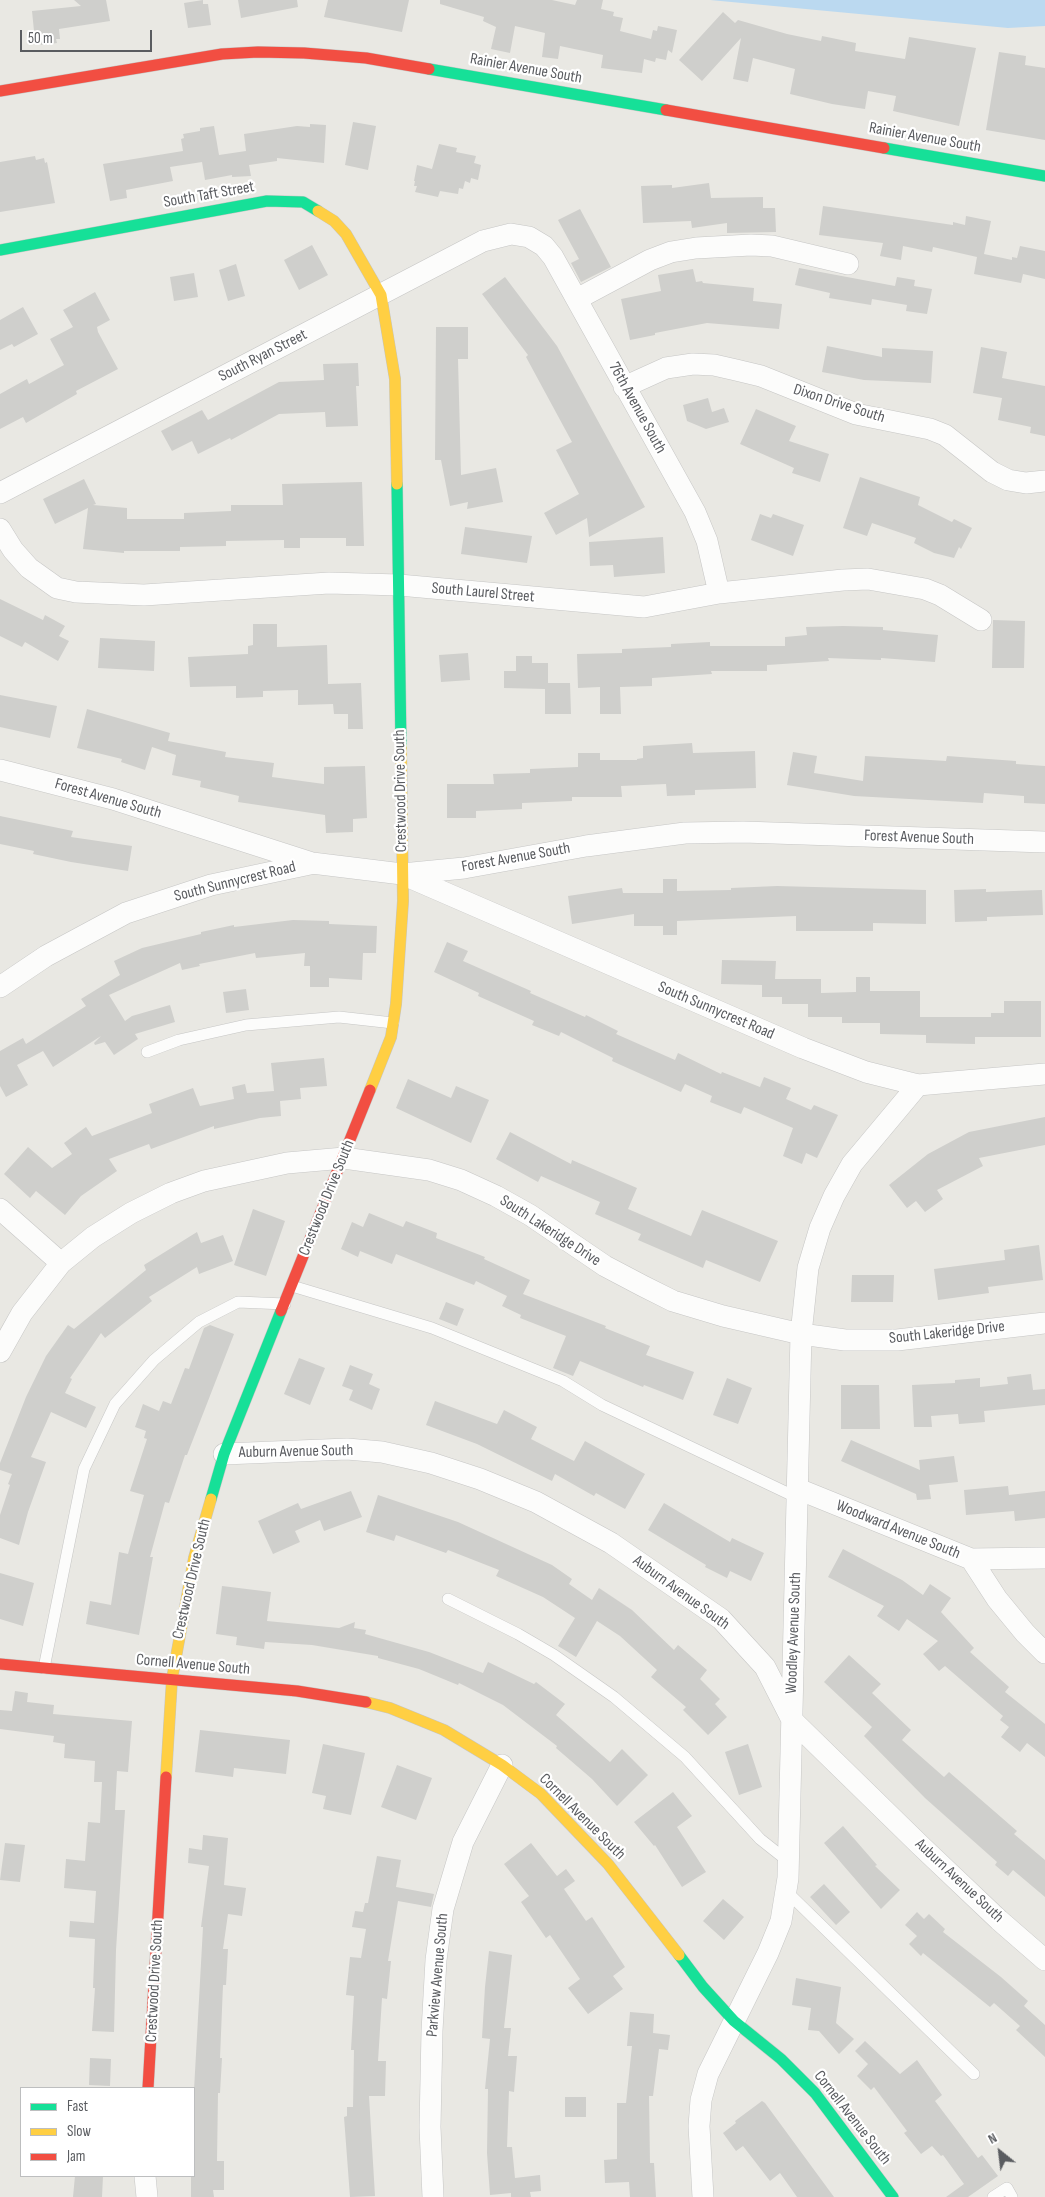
<!DOCTYPE html>
<style>
body{margin:0}
#map{position:relative;width:1045px;height:2197px;overflow:hidden;background:#e9e8e3;font-family:"Sofia Sans Condensed",sans-serif}
canvas{display:block}
.legend{position:absolute;left:20px;top:2087px;width:175px;height:90px;box-sizing:border-box;background:#fff;border:1px solid #bdbebf;margin:0;padding:6px 9px;list-style:none;font-size:15px;color:#5a5c60}
.legend li{display:flex;align-items:center;gap:10px;height:25px}
.legend b{width:25px;border:1px solid #bdbebf}
.north{position:absolute;left:975px;top:2127px;width:50px;height:50px;-webkit-text-stroke:4px #fff;paint-order:stroke;rotate:331deg;font-size:14px;font-weight:700;line-height:20px;text-align:center;color:#5a5c60}
.north::after{content:'';display:block;margin:auto;width:18px;height:22px;background:#5a5c60;clip-path:polygon(50% 0,100% 100%,50% 72%,0 100%)}
.scale{position:absolute;left:20px;top:30px;width:132px;height:22px;box-sizing:border-box;border:2px solid #5a5c60;border-top:0;padding-left:6px;font-size:15px;line-height:18px;white-space:nowrap;color:#5a5c60;-webkit-text-stroke:4px #fff;paint-order:stroke}
</style>
<div id="map">
<canvas width="1045" height="2197"></canvas>
<ul class="legend">
<li><b style="height:6px;background:#16e098"></b>Fast</li>
<li><b style="height:6px;background:#ffcf43"></b>Slow</li>
<li><b style="height:6px;background:#f24e42"></b>Jam</li>
</ul>
<div class="north">N</div>
<div class="scale">50 m</div>
</div>
<script>
const context = document.querySelector('canvas').getContext('2d');
context.lineJoin = 'round';
function fillPath(path, color) { context.fillStyle = color; context.fill(path, 'evenodd'); }
const poly = rows => new Path2D(rows.map(r => 'M' + r).join(''));
function stroke(path, color, width, dash) { context.strokeStyle = color; context.lineWidth = width; context.lineCap = dash ? 'butt' : 'round'; context.setLineDash(dash || []); context.stroke(path); }
function drawText(font, color, halo, rows, align = 'center') {
  context.font = font + ' "Sofia Sans Condensed",sans-serif'; context.lineWidth = 4.5; context.setLineDash([]); context.textBaseline = 'middle'; context.strokeStyle = halo; context.fillStyle = color; for (const [text, x, y, turn = 0] of rows) {
    context.save(); context.translate(x, y); context.rotate((+turn || 0) * Math.PI / 180); context.textAlign = isNaN(turn) ? turn : align; if (halo) context.strokeText(text, 0, 0); context.fillText(text, 0, 0); context.restore();
  }
}
const water = poly([
 [710,0,1045,0,1045,26,1008,28]
]);
const building = poly([
 [74,0,106,0,110,21,59,29,60,39,56,39,57,43,41,45,40,40,35,41,32,11,81,6],
 [203,0,203,4,208,4,211,25,188,28,184,3],
 [238,0,297,0,298,7,241,18],
 [328,0,409,0,402,32,324,17],
 [440,0,552,0,575,5,577,0,603,0,601,9,614,12,613,16,623,18,620,31,651,39,653,30,657,31,658,26,677,30,672,53,668,50,666,60,656,58,655,62,644,59,642,73,617,70,601,68,603,55,560,46,558,59,542,57,545,33,515,26,510,53,491,49,496,27,483,21,484,17,440,4],
 [723,12,735,23,738,20,787,34,821,41,822,36,856,43,855,51,905,59,909,37,976,48,959,126,893,111,896,96,868,91,865,109,832,104,790,94,795,69,753,58,748,82,733,79,741,38,702,81,679,60],
 [999,52,1026,56,1025,65,1045,68,1045,140,986,130],
 [353,122,376,126,368,170,345,165],
 [310,124,326,125,324,163,277,158,277,161,249,165,251,176,232,177,232,175,205,180,202,162,170,167,173,181,126,190,127,198,110,201,103,164,183,151,181,139,184,138,183,134,200,131,200,128,214,126,219,155,246,151,244,134,297,126,310,127],
 [439,144,457,148,456,152,476,156,474,163,481,165,478,180,471,178,470,183,465,181,463,189,459,188,458,194,440,191,438,197,415,192,417,186,414,186,415,181,414,181,417,165,432,169],
 [35,156,36,160,44,158,45,163,47,162,55,203,0,212,0,162],
 [709,183,711,198,763,197,763,208,775,208,776,232,727,233,727,223,692,228,691,221,643,223,641,186,672,185,672,188],
 [823,206,953,225,953,222,965,225,966,216,991,221,984,254,1012,260,1012,257,1017,258,1020,246,1045,251,1045,279,1023,274,1021,283,974,274,977,257,933,247,932,252,903,246,901,260,880,256,883,243,819,235],
 [580,209,611,267,581,282,571,263,579,259,558,220],
 [312,245,328,275,299,290,284,260],
 [236,264,245,296,228,301,219,270],
 [799,268,895,286,897,277,915,280,914,286,932,289,927,314,906,311,907,305,872,299,871,305,829,298,830,293,795,285],
 [693,269,696,282,702,281,703,283,754,288,753,301,782,304,779,329,707,323,655,333,655,335,630,340,621,299,661,291,658,275],
 [194,273,198,297,174,301,170,277],
 [505,277,557,346,645,507,589,537,587,518,556,535,544,513,579,494,556,450,572,442,526,357,528,355,482,294],
 [95,292,110,320,97,327,98,332,118,369,76,391,77,394,26,423,23,417,0,429,0,394,27,379,29,384,64,365,50,339,73,327,63,310],
 [23,307,38,334,14,347,12,344,0,350,0,320],
 [436,327,468,327,468,359,458,359,461,475,496,468,503,502,467,509,468,502,450,506,441,460,435,460],
 [827,346,882,357,882,348,933,351,931,383,864,380,822,372],
 [981,347,1007,352,1002,378,1045,386,1045,436,1030,433,1031,427,998,420,1002,398,973,393],
 [358,363,359,386,356,386,358,426,326,427,325,412,279,414,231,440,230,438,198,454,192,441,172,451,161,431,202,410,208,420,279,382,324,380,323,364],
 [708,398,712,412,724,408,729,422,706,429,687,421,683,405],
 [756,409,796,426,789,441,829,454,820,482,792,473,794,468,740,444],
 [860,477,920,497,918,505,952,522,954,519,972,528,961,549,959,547,954,558,934,553,914,543,916,538,872,523,867,536,843,528],
 [84,479,96,504,93,505,127,508,127,519,184,519,184,513,231,511,231,505,283,505,282,484,362,482,364,546,346,546,346,538,300,538,300,548,284,548,284,540,226,541,226,546,180,547,180,551,124,551,124,553,83,549,88,508,55,524,43,499],
 [760,514,771,518,773,514,804,525,793,556,751,540],
 [465,527,532,536,527,563,461,554],
 [663,537,665,573,614,577,613,565,590,566,589,542],
 [0,599,43,620,45,615,65,626,59,636,69,641,58,661,25,642,22,647,0,636],
 [993,620,1025,621,1024,668,992,668],
 [253,624,277,624,277,647,327,645,328,684,361,683,363,729,348,729,348,714,334,714,333,704,298,705,298,690,263,691,263,697,236,698,236,686,190,687,188,657,248,654,248,646,253,645],
 [843,626,883,627,883,630,938,635,935,662,881,658,881,660,828,658,829,661,767,665,767,671,711,671,712,674,652,678,652,686,620,687,621,714,600,714,600,687,578,688,577,654,622,653,622,649,671,647,671,644,710,642,710,646,785,646,785,637,807,635,806,627],
 [100,638,155,641,154,671,98,668],
 [468,653,470,680,441,682,439,655],
 [516,656,532,656,532,663,548,663,548,683,570,683,571,714,545,714,545,689,504,688,504,671,516,671],
 [0,695,57,706,50,738,0,727],
 [87,709,170,733,168,741,226,752,225,757,274,763,272,777,324,784,324,767,365,766,367,818,353,819,353,832,326,833,325,815,238,802,239,796,200,787,201,781,172,775,176,755,152,747,145,770,121,762,122,759,77,748],
 [692,743,693,753,755,751,756,788,695,790,695,795,667,796,666,784,621,786,622,797,572,797,572,801,522,803,522,809,476,811,476,818,447,818,447,784,494,784,493,774,530,773,530,769,578,767,578,753,600,753,600,760,637,760,637,759,643,758,643,746],
 [793,752,817,756,814,773,863,781,865,756,946,761,947,756,1016,761,1016,764,1045,766,1045,804,1024,803,1024,796,984,793,983,803,854,796,787,785],
 [0,816,73,831,71,837,132,846,128,871,71,862,33,854,34,851,0,844],
 [663,879,677,879,677,891,731,890,731,888,777,886,926,890,926,924,873,923,873,931,796,931,796,916,677,921,677,935,663,935,663,926,634,926,634,914,572,924,568,896,622,888,623,893,663,893],
 [986,889,986,892,1042,890,1043,915,987,917,987,921,955,922,954,890],
 [293,920,329,921,329,924,377,926,376,953,363,953,362,980,329,978,329,987,310,987,310,966,304,966,305,953,256,958,255,953,199,964,200,966,182,970,180,963,109,995,125,1021,132,1016,170,1005,175,1022,135,1034,138,1039,114,1055,105,1042,95,1045,94,1043,101,1036,53,1067,43,1051,17,1065,28,1085,6,1097,0,1086,0,1051,23,1038,26,1044,86,1006,81,999,120,975,114,961,142,948,201,934,201,932,234,925,234,927],
 [447,942,468,951,463,961,531,991,530,993,585,1017,586,1015,618,1031,616,1034,675,1060,678,1053,721,1074,722,1072,760,1087,764,1077,791,1088,786,1099,811,1110,814,1105,838,1115,817,1158,806,1153,802,1164,783,1156,793,1128,744,1107,741,1114,710,1102,712,1096,685,1084,681,1092,612,1061,613,1058,561,1032,559,1036,532,1025,534,1021,478,996,479,993,434,972],
 [722,960,776,961,775,979,821,979,821,993,856,992,856,977,870,977,870,991,920,991,920,1017,991,1017,991,1013,1004,1013,1004,1001,1041,1001,1041,1037,975,1037,975,1044,926,1043,926,1035,880,1034,880,1023,842,1023,842,1017,808,1017,808,1004,782,1004,782,997,762,997,762,985,721,984],
 [246,989,249,1010,226,1013,223,992],
 [324,1058,327,1086,300,1088,301,1099,280,1101,281,1116,260,1118,214,1129,214,1126,151,1149,149,1144,109,1159,117,1171,81,1196,65,1215,36,1191,30,1198,4,1174,28,1147,52,1168,72,1154,64,1143,86,1127,92,1136,152,1113,149,1104,193,1088,200,1106,234,1099,232,1087,245,1084,247,1093,274,1091,271,1063],
 [408,1079,451,1098,456,1086,489,1100,471,1143,396,1108],
 [1045,1117,1045,1145,979,1158,983,1166,937,1190,943,1199,925,1212,916,1201,907,1208,889,1185,928,1154,969,1132],
 [510,1132,571,1164,572,1160,637,1188,628,1209,691,1236,702,1210,778,1241,760,1282,706,1260,703,1268,638,1240,641,1234,595,1214,600,1202,541,1176,538,1182,496,1159],
 [253,1209,285,1221,266,1276,234,1265],
 [369,1213,403,1227,406,1221,437,1233,436,1238,485,1257,484,1259,530,1280,523,1294,606,1326,605,1328,650,1346,646,1355,694,1372,683,1400,644,1385,643,1387,580,1361,573,1376,553,1368,566,1336,520,1318,521,1315,502,1306,507,1296,476,1281,474,1285,396,1254,392,1264,360,1251,358,1257,341,1249,352,1222,363,1227],
 [197,1232,201,1243,223,1235,233,1261,199,1274,197,1267,149,1297,152,1301,105,1338,101,1333,70,1378,72,1379,65,1393,96,1407,86,1428,51,1412,31,1457,46,1462,28,1512,19,1545,0,1538,0,1515,10,1485,8,1484,12,1474,0,1470,0,1463,26,1397,46,1356,68,1325,74,1329,146,1270,144,1265],
 [1039,1245,1043,1280,988,1287,989,1293,938,1300,934,1269,1005,1260,1004,1250],
 [852,1275,894,1275,893,1302,851,1302],
 [446,1302,464,1309,457,1326,439,1319],
 [210,1325,234,1334,187,1455,185,1455,169,1503,165,1502,150,1557,153,1557,139,1635,86,1624,90,1601,111,1605,119,1552,128,1554,144,1495,130,1491,147,1439,144,1438,146,1431,135,1427,143,1404,159,1411,163,1401,171,1404,185,1368,189,1369,204,1328],
 [299,1358,325,1368,310,1405,284,1394],
 [350,1365,373,1374,369,1384,380,1389,372,1410,349,1400,353,1390,342,1386],
 [1031,1374,1033,1390,1045,1389,1045,1405,984,1411,985,1422,959,1424,958,1414,931,1416,932,1427,914,1427,912,1385,955,1383,955,1380,980,1378,980,1387,1008,1384,1007,1377],
 [727,1378,752,1388,738,1424,713,1415],
 [841,1385,879,1385,880,1429,841,1429],
 [435,1401,497,1424,504,1410,537,1427,531,1439,574,1461,585,1441,645,1474,625,1509,596,1493,594,1496,555,1474,552,1481,477,1444,426,1425],
 [851,1440,920,1470,919,1460,954,1456,958,1482,929,1485,931,1499,917,1500,916,1494,841,1461],
 [1008,1486,1009,1495,1045,1491,1045,1518,1015,1521,1014,1511,966,1515,964,1490],
 [351,1491,362,1517,324,1531,320,1520,295,1531,300,1542,273,1554,258,1521,298,1503,301,1509],
 [378,1495,458,1522,552,1565,572,1579,569,1584,592,1600,599,1588,632,1610,674,1650,678,1645,707,1670,700,1679,720,1699,715,1704,727,1717,708,1735,683,1710,686,1707,651,1677,657,1670,620,1636,597,1621,576,1657,558,1646,575,1618,543,1597,496,1576,499,1570,448,1550,446,1553,396,1535,394,1541,366,1532],
 [664,1503,730,1542,732,1538,764,1553,751,1581,730,1571,727,1578,705,1567,706,1565,648,1530],
 [843,1549,902,1580,923,1595,930,1584,951,1598,941,1612,974,1648,970,1652,1009,1687,1005,1692,1045,1724,1045,1757,1027,1743,1020,1752,1001,1737,1009,1727,1000,1720,1003,1716,945,1666,939,1671,923,1654,938,1641,907,1619,899,1631,877,1616,884,1606,828,1577],
 [0,1573,34,1583,23,1626,0,1619],
 [222,1586,271,1592,267,1621,339,1628,355,1622,354,1628,366,1630,365,1634,429,1652,483,1673,488,1662,534,1684,536,1682,565,1704,556,1715,610,1762,622,1749,648,1775,617,1806,592,1779,556,1748,557,1746,503,1705,459,1683,458,1685,419,1669,378,1658,378,1656,312,1645,265,1642,264,1649,236,1645,237,1637,216,1634],
 [849,1655,881,1684,872,1693,911,1730,902,1740,944,1777,949,1772,1017,1831,1014,1834,1045,1860,1045,1897,1013,1870,1008,1876,995,1865,997,1862,925,1798,864,1736,872,1727,824,1682],
 [15,1691,28,1693,27,1702,54,1705,53,1714,132,1721,128,1772,117,1771,115,1810,125,1810,116,1950,114,2032,92,2031,95,1988,93,1988,95,1939,69,1937,70,1921,94,1923,96,1891,64,1888,66,1859,85,1861,88,1822,100,1823,102,1782,94,1782,95,1761,64,1758,65,1744,53,1742,54,1736,0,1729,0,1710,12,1711],
 [200,1730,290,1740,286,1774,234,1768,233,1777,195,1772],
 [323,1744,365,1753,351,1815,323,1809,326,1796,312,1793],
 [748,1744,762,1787,739,1795,725,1752],
 [397,1765,432,1778,416,1820,381,1807],
 [673,1792,692,1816,677,1827,706,1872,682,1887,655,1845,654,1846,634,1822],
 [843,1826,877,1865,875,1866,900,1890,881,1909,824,1843],
 [203,1835,228,1838,224,1885,246,1888,242,1916,228,1914,223,1949,228,1949,226,1985,223,1985,220,2058,222,2058,220,2093,218,2093,217,2161,224,2161,224,2190,213,2190,214,2197,191,2197,191,2176,194,2176,194,2090,203,1927,201,1927,209,1866,188,1863,189,1848,202,1850],
 [5,1843,25,1845,20,1882,0,1880],
 [531,1843,557,1876,566,1869,575,1881,564,1889,586,1921,592,1917,625,1967,613,1976,623,1989,588,2014,568,1988,580,1979,550,1935,546,1938,521,1902,529,1896,504,1864],
 [377,1856,401,1860,396,1887,434,1894,431,1907,398,1901,388,1961,391,1961,387,1999,382,1998,378,2061,386,2061,385,2096,369,2096,375,2196,350,2197,344,2117,347,2116,347,2107,353,2107,354,2050,351,2050,354,1996,346,1995,350,1957,361,1958,366,1929,352,1927,355,1911,363,1912,365,1903,368,1903],
 [824,1884,850,1912,836,1925,810,1897],
 [723,1899,744,1917,724,1940,703,1921],
 [917,1912,924,1919,929,1914,945,1929,943,1932,1001,1977,1028,2001,1024,2006,1045,2025,1045,2057,1016,2030,1020,2026,994,2003,990,2007,923,1953,921,1956,909,1944,917,1936,905,1925],
 [489,1951,512,1955,504,2028,511,2028,508,2056,517,2056,514,2092,509,2091,507,2147,512,2147,515,2178,540,2175,541,2191,530,2192,531,2197,511,2197,511,2193,490,2195,487,2153,488,2089,485,2089,490,2039,482,2038,485,1987],
 [796,1978,841,1987,836,2023,854,2039,839,2054,819,2031,808,2030,811,2008,792,2005],
 [630,2012,654,2014,653,2033,670,2035,668,2050,659,2049,653,2096,649,2096,650,2163,654,2163,656,2197,630,2197,629,2182,605,2183,604,2160,617,2159,617,2103,626,2103,632,2046,627,2046],
 [865,2041,900,2074,917,2060,942,2095,935,2101,978,2158,982,2155,998,2176,968,2197,946,2197,964,2184,943,2155,941,2156,932,2146,921,2154,904,2133,907,2131,874,2087,871,2090,857,2076,868,2064,855,2051],
 [90,2058,111,2059,110,2086,89,2085],
 [565,2097,586,2097,586,2117,565,2117],
 [762,2101,765,2103,834,2197,797,2197,780,2173,770,2181,743,2146,736,2151,723,2133,736,2123,735,2121],
 [75,2176,103,2176,102,2197,73,2197]
]);
const lane = poly([
 [147,1052,179,1040,246,1025,339,1017,393,1023],
 [292,1286,432,1328,563,1381,602,1405,798,1498],
 [448,1599,518,1634,554,1655,614,1697,685,1757,760,1839,789,1862],
 [44,1668,84,1469,115,1404,154,1360,199,1322,238,1302,285,1304],
 [786,1891,974,2074],
 [993,2197,1007,2188,1012,2197]
]);
const street = poly([
 [577,299,650,260,671,252,696,248,751,245,772,246,848,264],
 [624,387,666,368,693,364,714,365,736,370,761,376,856,414,930,429,945,435,992,472,1008,480,1026,483,1045,481],
 [0,493,483,241,511,234,529,237,544,246,553,257,695,512,707,541,719,593],
 [0,529,13,550,29,568,57,588,76,592,144,595,329,583,399,585,644,607,719,593,843,580,868,579,925,589,940,595,981,620],
 [0,770,113,799,312,863,402,874,464,868,586,846,685,833,743,832,1045,842],
 [404,875,803,1048,866,1072,918,1085,1045,1074],
 [0,987,46,956,126,913,211,885,310,864],
 [0,1209,61,1263],
 [0,1352,22,1313,61,1263,93,1237,131,1213,171,1193,204,1181,287,1163,344,1158,429,1170,461,1180,496,1196,530,1215,605,1266,643,1286,673,1301,723,1316,801,1334,845,1340,897,1340,1045,1323],
 [224,1454,347,1449,382,1452,431,1463,480,1479,536,1502,611,1543,721,1619,765,1667,792,1720,920,1845,999,1920,1045,1960],
 [798,1489,971,1559,997,1599,1025,1633,1045,1653],
 [971,1559,1045,1558],
 [145,2176,147,2197],
 [433,2197,430,2127,432,2031,436,1960,443,1909,463,1842,502,1765],
 [703,2197,699,2126,701,2100,708,2074,768,1953,781,1921,788,1878,801,1334,808,1268,820,1228,834,1196,852,1164,918,1085]
]);
const fast = poly([
 [429,69,666,110],
 [884,148,1045,176],
 [0,250,267,201,303,202,318,211],
 [397,484,401,746],
 [211,1499,224,1454,281,1311],
 [679,1955,703,1987,734,2021,781,2059,815,2093,893,2197]
]);
const slow = poly([
 [318,211,334,221,346,234,381,295,395,379,397,484],
 [370,1090,391,1037,396,1004,403,901,401,746],
 [366,1702,390,1708,444,1730,502,1765,541,1794,608,1864,679,1955],
 [166,1777,172,1679,194,1558,211,1499]
]);
const jam = poly([
 [0,91,222,54,258,52,304,53,366,58,429,69],
 [666,110,884,148],
 [281,1311,370,1090],
 [0,1664,297,1691,366,1702],
 [148,2088,166,1777]
]);
const streetNames = [
 ["Rainier Avenue South",526,69,10],
 ["Rainier Avenue South",925,138,10],
 ["South Taft Street",209,195,-10],
 ["South Ryan Street",263,356,-27],
 ["Dixon Drive South",839,404,18],
 ["76th Avenue South",637,408,61],
 ["South Laurel Street",483,593,5],
 ["Crestwood Drive South",401,791,-91],
 ["Forest Avenue South",108,799,16],
 ["Forest Avenue South",919,838,2],
 ["Forest Avenue South",516,858,-10],
 ["South Sunnycrest Road",235,882,-14],
 ["South Sunnycrest Road",716,1011,23],
 ["Crestwood Drive South",327,1198,-68],
 ["South Lakeridge Drive",550,1231,33],
 ["South Lakeridge Drive",947,1333,-6],
 ["Auburn Avenue South",296,1452,-1],
 ["Woodward Avenue South",898,1530,22],
 ["Crestwood Drive South",192,1579,-77],
 ["Auburn Avenue South",681,1593,36],
 ["Woodley Avenue South",794,1633,-88],
 ["Cornell Avenue South",193,1665,5],
 ["Cornell Avenue South",582,1817,45],
 ["Auburn Avenue South",959,1881,43],
 ["Parkview Avenue South",438,1975,-85],
 ["Crestwood Drive South",155,1981,-87],
 ["Cornell Avenue South",852,2118,52]
];
fillPath(water, '#bbd9f0');
fillPath(building, '#cfcfcc');
stroke(lane, '#c6c6c5', 12);
stroke(street, '#c6c6c5', 22);
stroke(fast, '#c5c5c3', 12);
stroke(slow, '#c5c5c3', 12);
stroke(jam, '#c5c5c3', 12);
stroke(lane, '#fcfcfb', 11);
stroke(street, '#fcfcfb', 21);
stroke(fast, '#16e098', 11);
stroke(slow, '#ffcf43', 11);
stroke(jam, '#f24e42', 11);
drawText('16px', '#5a5c60', '#fff', streetNames);
</script>
